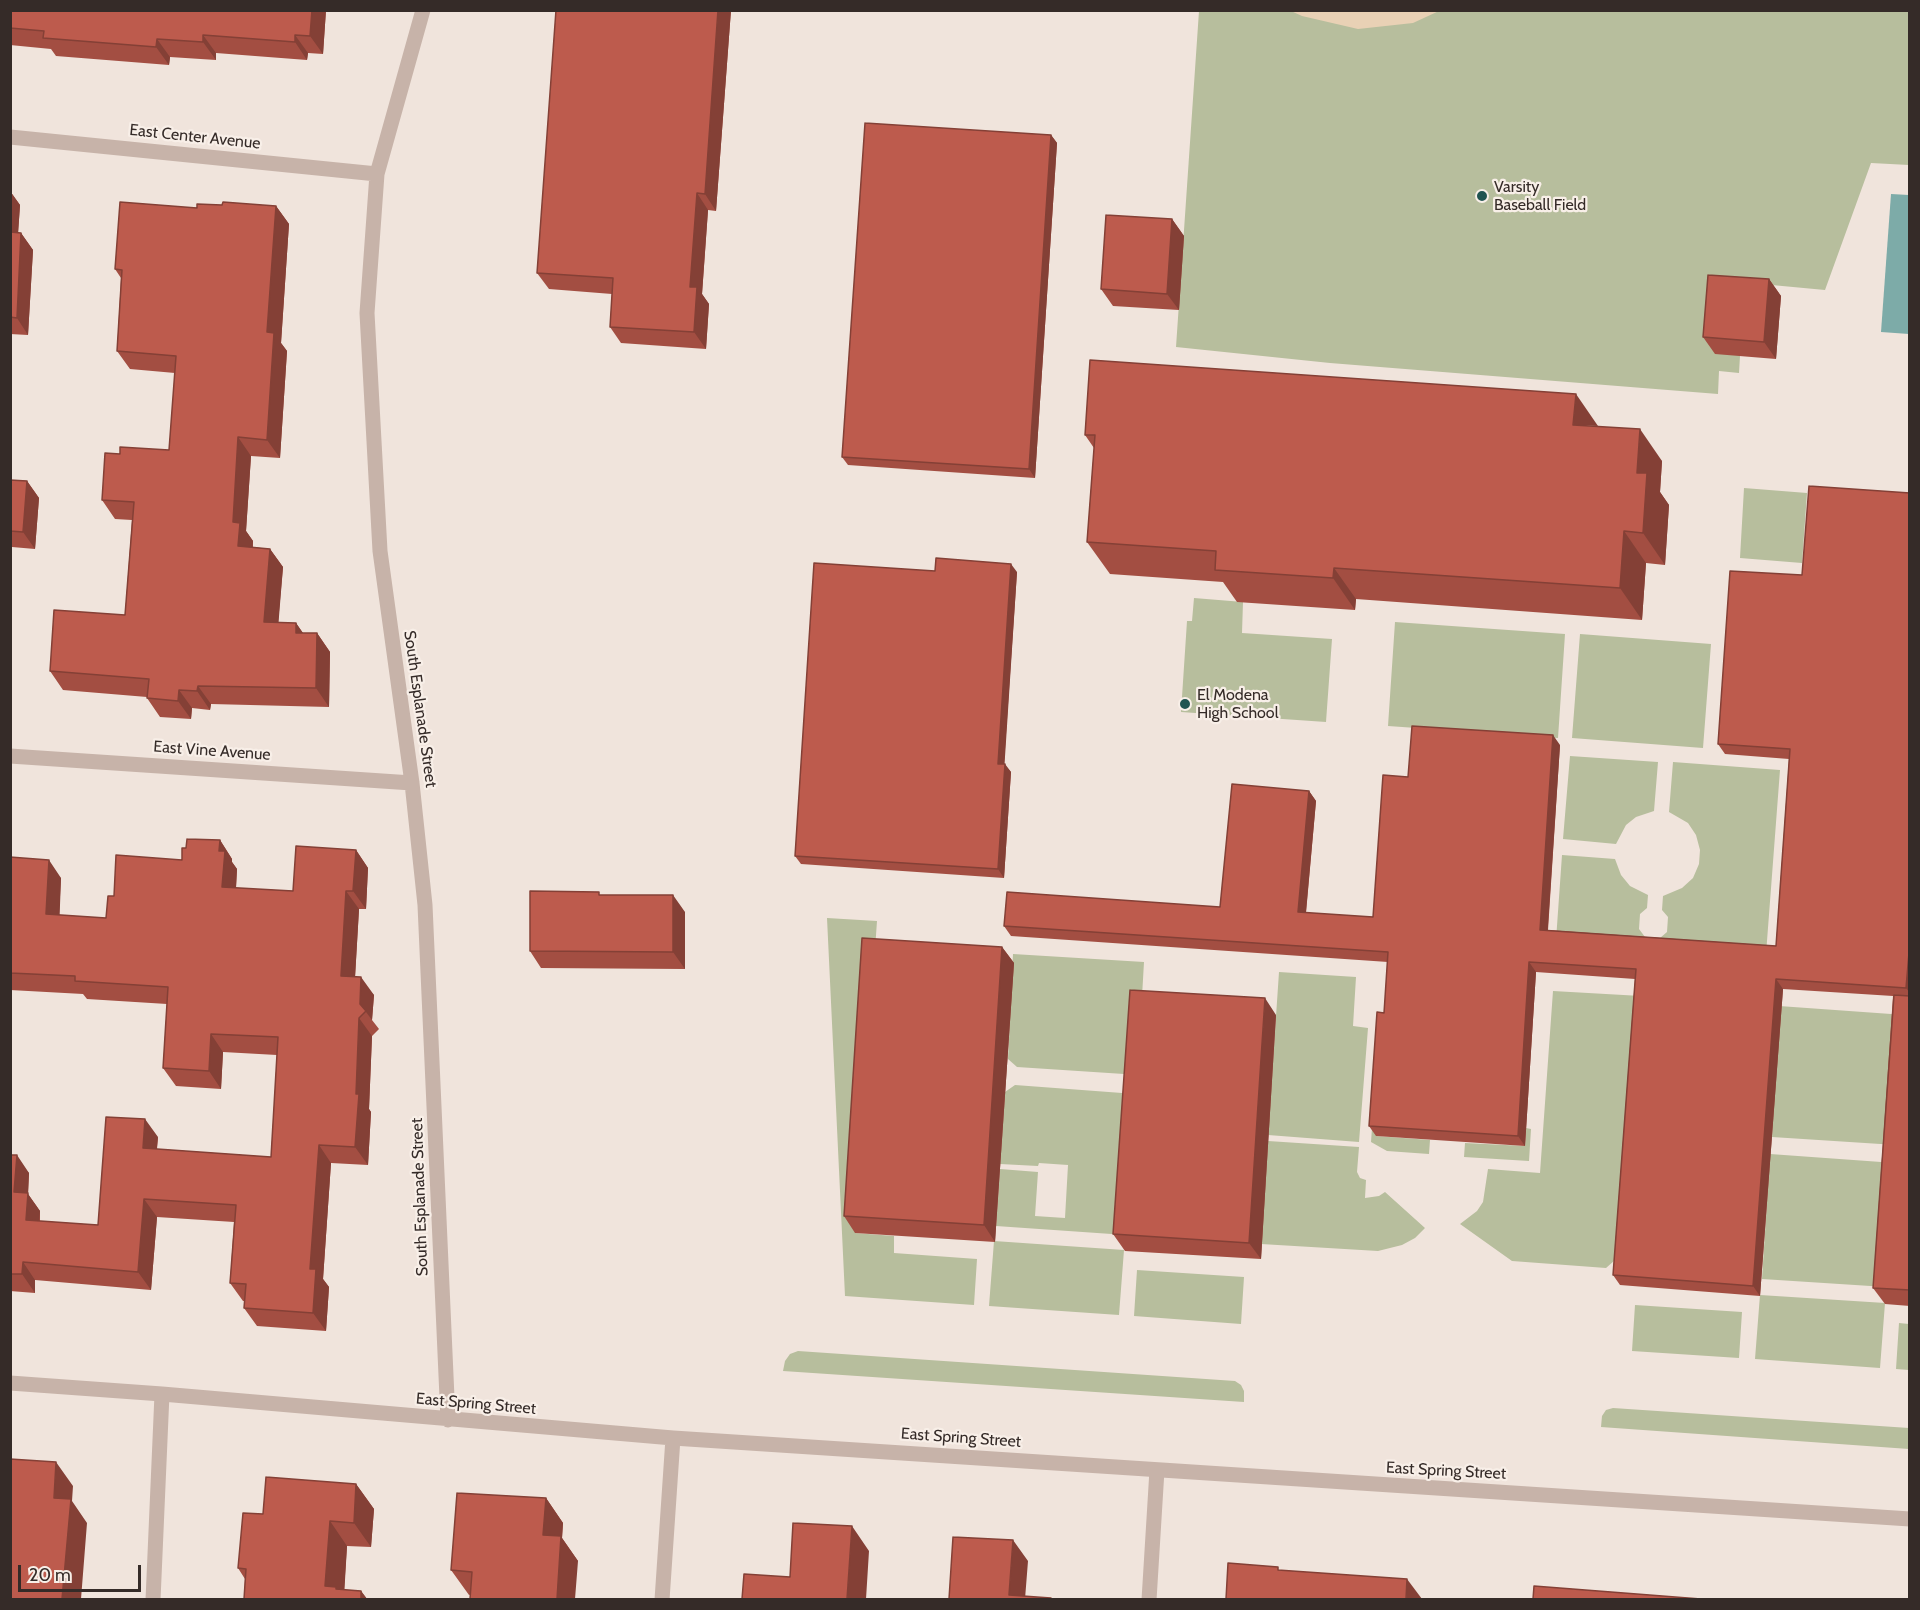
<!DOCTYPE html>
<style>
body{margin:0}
#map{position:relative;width:1920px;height:1610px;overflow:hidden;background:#f0e4dc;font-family:Cabin,sans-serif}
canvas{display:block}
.frame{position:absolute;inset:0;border:12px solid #352b28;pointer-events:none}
.scale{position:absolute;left:18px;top:1565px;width:123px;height:27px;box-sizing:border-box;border:3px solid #352b28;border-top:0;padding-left:8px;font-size:18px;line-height:21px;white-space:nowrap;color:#352b28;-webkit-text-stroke:4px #f8efe8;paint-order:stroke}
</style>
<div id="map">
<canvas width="1920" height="1610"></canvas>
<div class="frame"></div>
<div class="scale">20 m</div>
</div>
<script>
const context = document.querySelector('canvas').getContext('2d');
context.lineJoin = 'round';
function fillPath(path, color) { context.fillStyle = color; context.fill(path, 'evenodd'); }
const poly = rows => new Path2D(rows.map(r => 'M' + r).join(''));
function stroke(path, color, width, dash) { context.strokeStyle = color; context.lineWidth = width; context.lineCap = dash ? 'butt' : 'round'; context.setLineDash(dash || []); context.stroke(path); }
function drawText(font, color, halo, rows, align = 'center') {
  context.font = font + ' Cabin,sans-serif'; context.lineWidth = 4.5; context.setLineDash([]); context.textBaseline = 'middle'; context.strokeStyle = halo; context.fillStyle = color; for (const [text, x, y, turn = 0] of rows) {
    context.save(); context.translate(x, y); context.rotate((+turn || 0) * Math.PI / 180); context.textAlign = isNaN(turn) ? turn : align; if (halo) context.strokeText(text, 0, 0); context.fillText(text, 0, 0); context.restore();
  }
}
const green = poly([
 [1199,11,1909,11,1909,165,1871,163,1825,290,1761,284,1740,356,1739,373,1719,371,1718,394,1330,363,1176,347],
 [1744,488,1807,493,1802,563,1740,558],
 [1194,598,1243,602,1242,633,1332,639,1326,722,1181,712,1187,621,1192,621],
 [1395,622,1565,634,1558,738,1388,726],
 [1580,634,1711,644,1703,748,1572,738],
 [1570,756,1658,762,1654,811,1636,817,1626,825,1616,844,1563,839],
 [1673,762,1780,770,1766,954,1660,938,1667,932,1668,917,1662,910,1663,896,1682,888,1693,878,1699,864,1700,850,1696,835,1688,823,1669,812],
 [1562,855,1615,859,1621,875,1630,886,1648,895,1647,908,1640,914,1639,929,1645,937,1556,940],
 [827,918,877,921,855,1233,894,1236,894,1253,977,1259,974,1305,845,1296],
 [1013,954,1144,962,1138,1066,1124,1074,1017,1067,1008,1059],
 [1279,972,1356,977,1353,1026,1368,1028,1359,1142,1268,1135],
 [1553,991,1641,996,1623,1253,1606,1268,1512,1261,1460,1224,1477,1211,1483,1202,1488,1169,1540,1173],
 [1779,1006,1905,1015,1896,1145,1772,1137],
 [1379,1028,1376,1136,1430,1140,1429,1154,1387,1151,1371,1142],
 [1015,1085,1122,1093,1135,1104,1126,1235,996,1226,1000,1169,1038,1172,1035,1216,1065,1218,1068,1165,1039,1163,1038,1166,1000,1164,1005,1092],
 [1526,1128,1531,1129,1529,1161,1464,1157,1465,1143,1525,1146],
 [1268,1141,1359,1147,1357,1172,1360,1178,1366,1180,1365,1198,1379,1196,1385,1192,1425,1228,1415,1238,1402,1245,1378,1251,1261,1244],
 [1770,1154,1895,1163,1886,1287,1762,1279],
 [994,1241,1124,1250,1119,1315,989,1306],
 [1137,1270,1244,1277,1241,1324,1134,1316],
 [1760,1295,1885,1303,1880,1368,1755,1359],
 [1635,1305,1742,1312,1739,1358,1632,1351],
 [1899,1323,1909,1324,1909,1370,1896,1369],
 [798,1351,1235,1381,1241,1385,1244,1391,1244,1402,783,1371,785,1361,790,1354],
 [1613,1408,1909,1428,1909,1449,1601,1427,1602,1416,1606,1410]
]);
const sand = poly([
 [1291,11,1439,11,1413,23,1358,29,1302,16]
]);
const water = poly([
 [1891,194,1909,195,1909,334,1881,332]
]);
const minor = poly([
 [423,10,377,174,367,313,380,551,412,783,425,905,448,1420],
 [10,137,377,174],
 [10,756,412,783],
 [10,1383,162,1394,673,1438,1910,1519],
 [153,1600,162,1394],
 [662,1600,673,1438],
 [1149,1600,1157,1470]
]);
const wall = poly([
 [10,10,326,10,323,54,308,53,307,60,216,53,216,60,170,57,169,65,56,56,51,49,10,45],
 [731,10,716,211,708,210,702,294,709,304,706,349,621,343,610,327,612,294,549,289,537,273],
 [1051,135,1057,143,1035,478,848,465,842,457],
 [10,191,20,205,18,233,21,233,33,250,28,335,10,334],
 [222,205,276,206,289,224,281,343,287,351,280,458,251,456,246,531,253,541,253,547,270,549,283,567,278,623,296,623,303,633,317,633,330,652,329,707,211,704,210,710,192,708,191,719,160,717,147,698,147,697,63,690,50,671,125,615,132,520,115,519,102,500,169,450,175,373,130,369,117,351,121,278,115,269,197,208],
 [1172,219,1184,236,1179,310,1113,306,1101,289],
 [1769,279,1781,296,1776,359,1715,354,1703,337],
 [1598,426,1662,461,1660,492,1669,505,1665,565,1646,563,1642,620,1356,599,1355,610,1237,602,1223,582,1110,574,1087,542,1094,448,1085,435],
 [10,480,27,481,39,498,35,549,12,547,10,564],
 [1910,493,1910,1306,1885,1304,1873,1288,1893,996,1783,989,1760,1296,1620,1285,1613,1275,1635,979,1536,972,1525,1146,1376,1136,1369,1126,1384,1013,1388,962,1011,936,1004,926,1220,907,1309,791,1316,801,1306,913,1373,917,1408,777,1560,745,1548,930,1776,946,1789,759,1725,754,1718,744,1802,575],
 [935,571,1017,572,1004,764,1011,772,1004,878,801,864,795,856],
 [220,840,232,859,232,862,237,869,236,888,293,891,356,850,368,868,366,909,359,909,355,977,374,995,372,1020,379,1029,372,1036,369,1109,371,1112,368,1165,331,1163,323,1279,329,1287,326,1331,257,1326,244,1308,245,1301,243,1301,230,1283,234,1222,157,1217,151,1290,35,1280,35,1293,10,1291,10,1155,29,1173,28,1194,40,1211,40,1221,98,1225,158,1137,157,1149,271,1157,277,1055,223,1052,221,1089,176,1086,163,1068,167,1004,87,999,83,994,10,990,10,857,61,878,59,915,106,918,114,896,182,860,186,848],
 [601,895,685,912,685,969,541,968,530,951],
 [1002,947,1014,963,995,1242,855,1233,844,1216],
 [1276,1015,1261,1259,1125,1251,1113,1234],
 [356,1484,374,1509,371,1547,347,1546,344,1590,361,1591,367,1599,244,1599,245,1579,238,1568,263,1514],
 [546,1498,563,1523,562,1538,578,1561,469,1595,451,1570]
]);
const shadedWall = poly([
 [312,10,326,10,323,54,310,36],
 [718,10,731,10,716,211,705,194],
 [203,35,216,53,216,60,203,42],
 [295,35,308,53,307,60,295,42],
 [157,39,170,57,169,65,156,47],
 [1051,135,1057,143,1035,478,1029,469],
 [10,191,20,205,17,249,10,239],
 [697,193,708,210,702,294,709,304,706,349,694,332,690,287],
 [276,206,289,224,281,343,287,351,280,458,267,440,267,332],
 [1172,219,1184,236,1179,310,1167,294],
 [21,233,33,250,28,335,17,318],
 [1769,279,1781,296,1776,359,1764,342],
 [1576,394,1598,426,1573,425],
 [1640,429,1662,461,1660,492,1669,505,1665,565,1643,533,1637,473],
 [238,437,251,456,246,531,253,541,251,564,238,546,233,522],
 [27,481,39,498,35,549,23,532],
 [1624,531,1646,563,1642,620,1620,588],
 [10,545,12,547,10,564],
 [270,549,283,567,277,641,264,622],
 [1011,564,1017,572,1004,772,998,764],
 [1334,568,1356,599,1355,610,1333,578],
 [296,623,309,642,296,633],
 [317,633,330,652,329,707,316,688],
 [198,686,211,704,210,710,197,691],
 [179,690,192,708,191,719,178,701],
 [1553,735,1560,745,1547,940,1540,930],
 [1005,764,1011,772,1004,878,998,869],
 [1309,791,1316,801,1305,922,1298,912],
 [220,840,232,859,232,862,237,869,235,905,222,887,219,851],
 [356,850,368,868,366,909,353,891],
 [49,860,61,878,59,932,46,914],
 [346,891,359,909,354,995,341,976],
 [673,895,685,912,685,969,673,952],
 [1910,941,1910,993,1906,988],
 [1002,947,1014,963,995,1242,984,1225],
 [1529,962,1536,972,1525,1146,1518,1136],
 [361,977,374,995,372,1020,360,1004],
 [1776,979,1783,989,1760,1296,1753,1286],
 [1265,998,1276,1015,1261,1259,1249,1243],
 [359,1018,372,1036,369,1109,371,1112,368,1165,355,1147,356,1094],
 [211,1034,223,1052,221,1089,209,1071],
 [145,1119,158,1137,155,1166,143,1148],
 [319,1145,331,1163,323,1279,329,1287,326,1331,313,1313,310,1269],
 [17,1155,29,1173,28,1194,40,1211,38,1238,26,1220,14,1192],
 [144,1199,157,1217,151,1290,138,1272],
 [23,1262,35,1280,35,1293,22,1274],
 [56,1462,73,1486,72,1501,87,1523,81,1599,62,1599,54,1498],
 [356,1484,374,1509,371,1547,354,1523],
 [546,1498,563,1523,562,1538,578,1561,575,1599,557,1599,543,1535],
 [330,1521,347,1546,344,1597,325,1586],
 [852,1526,869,1551,866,1599,847,1599],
 [1013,1540,1028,1561,1025,1599,1009,1595],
 [1407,1579,1422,1599,1406,1599],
 [361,1591,367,1599,361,1599]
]);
const building = poly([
 [10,10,312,10,310,36,295,35,295,42,203,35,203,42,157,39,156,47,43,38,44,31,10,28,10,10],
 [556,10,718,10,705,194,697,193,690,287,697,287,694,332,610,327,613,278,537,273,556,10],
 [865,123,1051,135,1029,469,842,457,865,123],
 [120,202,197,208,197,204,222,205,223,202,276,206,267,332,274,333,267,440,238,437,233,522,240,523,238,546,270,549,264,622,296,623,296,633,317,633,316,688,198,686,197,691,179,690,178,701,147,698,149,679,50,671,54,610,125,615,134,502,102,500,105,453,120,454,120,447,169,450,176,356,117,351,122,270,115,269,120,202],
 [1106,215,1172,219,1167,294,1101,289,1106,215],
 [10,232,21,233,17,318,10,317,10,232],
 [1708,275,1769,279,1764,342,1703,337,1708,275],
 [1090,360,1576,394,1573,425,1640,429,1637,473,1647,473,1643,533,1624,531,1620,588,1334,568,1333,578,1215,570,1216,551,1087,542,1095,435,1085,435,1090,360],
 [10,480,27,481,23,532,10,531,10,480],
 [1809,486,1910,493,1910,941,1906,988,1776,979,1753,1286,1613,1275,1636,969,1529,962,1518,1136,1369,1126,1377,1012,1384,1013,1388,952,1004,926,1007,892,1220,907,1232,784,1309,791,1298,912,1373,917,1383,775,1408,777,1412,726,1553,735,1540,930,1776,946,1790,749,1718,744,1730,571,1802,575,1809,486],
 [936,558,1011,564,998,764,1005,764,998,869,795,856,814,563,935,571,936,558],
 [187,839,220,840,219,851,225,851,222,887,293,891,296,846,356,850,353,891,346,891,341,976,361,977,360,1004,366,1011,359,1018,356,1094,359,1094,355,1147,319,1145,310,1269,316,1269,313,1313,244,1308,246,1284,230,1283,236,1205,144,1199,138,1272,23,1262,22,1274,10,1274,10,1155,17,1155,14,1192,28,1193,26,1220,98,1225,106,1117,145,1119,143,1148,271,1157,278,1037,211,1034,209,1071,163,1068,168,987,75,981,75,976,10,973,10,857,49,860,46,914,106,918,108,896,114,896,116,855,182,860,182,848,186,848,187,839],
 [530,891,599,892,599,895,673,895,673,952,530,951,530,891],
 [862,938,1002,947,984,1225,844,1216,862,938],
 [1130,990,1265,998,1249,1243,1113,1234,1130,990],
 [1894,995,1910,996,1910,1290,1873,1288,1894,995],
 [10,1459,56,1462,54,1498,71,1499,62,1599,10,1599,10,1459],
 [266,1477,356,1484,354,1523,330,1521,325,1586,336,1587,336,1589,361,1591,361,1599,244,1599,246,1569,238,1568,243,1513,263,1514,266,1477],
 [457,1493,546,1498,543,1535,561,1536,557,1599,470,1599,472,1572,451,1570,457,1493],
 [793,1523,852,1526,847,1599,742,1599,744,1574,790,1577,793,1523],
 [953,1537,1013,1540,1009,1595,1051,1598,1051,1599,949,1599,953,1537],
 [1228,1563,1278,1567,1278,1570,1407,1579,1406,1599,1226,1599,1228,1563],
 [1534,1586,1701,1599,1533,1599,1534,1586]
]);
const markers = [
 [1482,196,6,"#215451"],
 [1185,704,6,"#215451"]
];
const streetNames = [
 ["East Center Avenue",195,137,6],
 ["South Esplanade Street",420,709,82],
 ["East Vine Avenue",212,751,4],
 ["South Esplanade Street",420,1197,-92],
 ["East Spring Street",476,1404,5],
 ["East Spring Street",961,1438,4],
 ["East Spring Street",1446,1471,3]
];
const poiNames = [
 ["Varsity",1494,187],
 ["Baseball Field",1494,205],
 ["El Modena",1197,695],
 ["High School",1197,713]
];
fillPath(green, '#b7be9d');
fillPath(sand, '#e9d1b5');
fillPath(water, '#7daba8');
stroke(minor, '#c7b3a9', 15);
fillPath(wall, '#a34e42');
fillPath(shadedWall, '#844036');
fillPath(building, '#bd5b4d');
stroke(building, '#844036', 1.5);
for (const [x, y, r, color] of markers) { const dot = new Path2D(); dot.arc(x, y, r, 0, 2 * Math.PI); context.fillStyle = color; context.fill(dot); stroke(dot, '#f8efe8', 2); }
drawText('16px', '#352b28', '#f8efe8', streetNames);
drawText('16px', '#352b28', '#f8efe8', poiNames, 'left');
</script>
